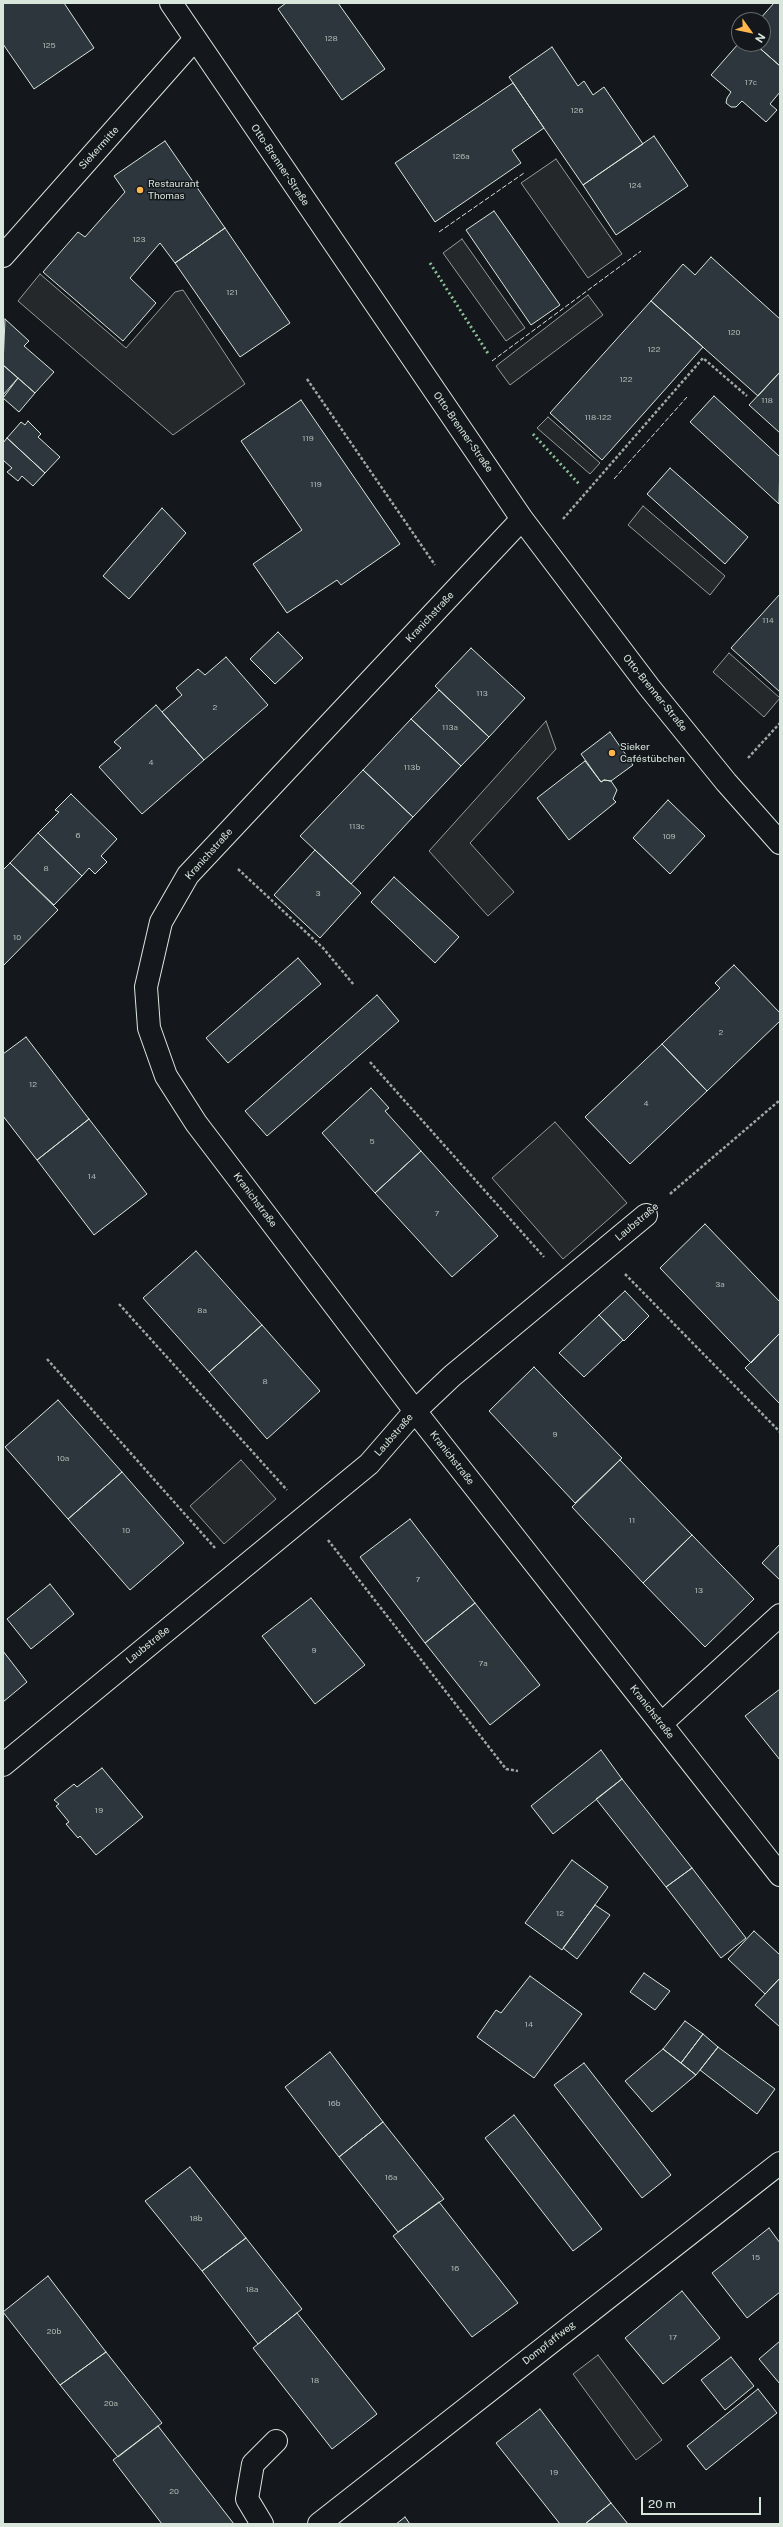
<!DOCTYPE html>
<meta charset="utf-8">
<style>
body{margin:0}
#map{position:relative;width:783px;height:2527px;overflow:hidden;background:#14181c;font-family:"Public Sans",sans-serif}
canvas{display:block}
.frame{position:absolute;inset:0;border:4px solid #d8e6dc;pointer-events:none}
.north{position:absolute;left:731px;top:12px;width:40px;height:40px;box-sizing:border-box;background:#14181c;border:1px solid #626a69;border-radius:50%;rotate:123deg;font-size:11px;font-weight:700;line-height:16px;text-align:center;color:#d8e6dc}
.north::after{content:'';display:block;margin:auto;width:14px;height:18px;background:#ffb74d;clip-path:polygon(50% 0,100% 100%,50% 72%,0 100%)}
.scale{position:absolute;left:641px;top:2497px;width:120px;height:18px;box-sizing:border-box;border:2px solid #d8e6dc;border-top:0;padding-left:5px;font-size:12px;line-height:14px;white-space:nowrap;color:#d8e6dc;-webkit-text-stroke:3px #14181c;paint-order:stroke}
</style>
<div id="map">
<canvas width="783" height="2527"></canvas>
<div class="frame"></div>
<div class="north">N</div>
<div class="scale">20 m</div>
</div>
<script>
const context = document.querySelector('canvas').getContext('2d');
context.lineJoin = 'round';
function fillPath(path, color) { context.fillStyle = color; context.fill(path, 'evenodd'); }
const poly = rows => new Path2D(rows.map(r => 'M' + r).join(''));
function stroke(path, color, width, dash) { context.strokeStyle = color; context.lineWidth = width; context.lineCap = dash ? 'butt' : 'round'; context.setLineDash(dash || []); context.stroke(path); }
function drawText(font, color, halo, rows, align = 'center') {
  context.font = font + ' "Public Sans",sans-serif'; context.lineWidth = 3; context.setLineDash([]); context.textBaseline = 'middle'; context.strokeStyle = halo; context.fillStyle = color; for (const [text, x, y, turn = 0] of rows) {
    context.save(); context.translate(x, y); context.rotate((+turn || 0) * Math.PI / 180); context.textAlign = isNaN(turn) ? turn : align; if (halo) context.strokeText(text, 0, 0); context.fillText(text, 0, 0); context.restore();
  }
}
const parking = poly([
 [556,159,622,254,588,278,521,183,556,159],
 [462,239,525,328,506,341,443,253,462,239],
 [40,274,126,348,175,292,183,290,245,384,173,435,18,301,40,274],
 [588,295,603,315,510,385,496,366,588,295],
 [548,417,600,463,590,474,537,428,548,417],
 [643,506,725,576,710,595,628,525,643,506],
 [729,653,780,698,764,717,713,672,729,653],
 [546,721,556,749,470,843,514,892,488,916,429,851,546,721],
 [555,1122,627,1203,563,1259,492,1178,555,1122],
 [241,1460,276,1499,224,1544,190,1506,241,1460],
 [598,2355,662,2440,636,2460,573,2374,598,2355]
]);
const building = poly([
 [3,3,64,3,94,48,34,89,3,44,3,3],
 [286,3,338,3,385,69,342,100,278,9,286,3],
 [774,3,780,3,780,66,755,44,763,44,763,20,759,20,774,3],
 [739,43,755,44,780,66,780,92,770,104,777,110,766,122,742,101,736,107,731,107,726,103,727,98,731,92,711,75,739,43],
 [552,47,578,86,584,81,593,95,604,87,643,144,583,185,509,77,552,47],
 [513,83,544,128,512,150,521,163,435,222,395,163,513,83],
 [654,136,688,186,616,235,583,185,654,136],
 [165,141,225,228,175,263,160,243,130,278,156,303,123,341,43,272,78,232,85,237,125,192,114,176,165,141],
 [494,211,560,305,531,325,466,230,494,211],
 [225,228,290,323,240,357,175,263,225,228],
 [711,257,780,319,780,372,758,396,651,301,683,264,695,275,711,257],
 [651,301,703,347,602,460,550,413,651,301],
 [5,319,29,341,24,346,54,372,35,393,3,365,5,319],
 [3,365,18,378,3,395,3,365],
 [780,372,780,433,749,405,780,372],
 [18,378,35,393,19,412,3,398,18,378],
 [714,396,780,457,779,504,690,422,714,396],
 [301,400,400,544,341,585,337,580,287,613,253,564,302,530,241,441,301,400],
 [28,421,41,434,38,437,60,457,45,473,7,438,21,422,25,425,28,421],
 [7,438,45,473,33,486,22,476,18,481,7,472,12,468,3,460,3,443,7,438],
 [670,468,748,537,725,564,647,494,670,468],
 [162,508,186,533,129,599,103,576,162,508],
 [780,594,780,692,731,648,780,594],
 [278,632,303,658,275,684,250,659,278,632],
 [471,648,525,698,489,737,435,686,471,648],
 [226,657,268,705,204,760,162,712,182,695,176,688,198,669,205,675,226,657],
 [439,690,489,737,461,766,411,719,439,690],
 [156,705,204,760,142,814,99,767,121,748,114,742,156,705],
 [411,719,461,766,413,817,363,770,411,719],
 [610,732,633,765,611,781,604,780,601,782,581,754,610,732],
 [585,761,601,782,604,780,611,781,617,790,613,799,616,802,569,840,537,798,585,761],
 [363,770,413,817,351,884,300,836,363,770],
 [71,794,117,839,101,856,107,862,95,874,89,868,82,876,38,833,59,812,55,810,71,794],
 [668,800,705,836,670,874,633,838,668,800],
 [38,833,82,876,54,905,10,863,38,833],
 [315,850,361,893,320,938,274,895,315,850],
 [10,863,58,910,3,966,3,870,10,863],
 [394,877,459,937,435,963,371,902,394,877],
 [298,958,321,984,228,1063,206,1038,298,958],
 [734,965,780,1013,780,1021,707,1091,662,1044,720,988,715,983,734,965],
 [377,995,399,1021,267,1136,245,1111,377,995],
 [26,1037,89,1119,37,1160,3,1116,3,1054,26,1037],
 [662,1044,707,1091,630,1164,585,1117,662,1044],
 [371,1088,389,1108,385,1111,421,1151,375,1193,322,1133,371,1088],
 [89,1119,147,1194,94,1235,37,1160,89,1119],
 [421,1151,498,1236,452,1277,375,1193,421,1151],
 [705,1224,780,1302,780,1333,751,1363,660,1268,705,1224],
 [196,1251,262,1325,209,1372,143,1298,196,1251],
 [625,1291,649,1316,624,1341,599,1315,625,1291],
 [599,1315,623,1340,584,1377,559,1353,599,1315],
 [262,1325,320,1391,267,1439,209,1372,262,1325],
 [780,1333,780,1404,745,1368,780,1333],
 [534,1367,622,1458,575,1503,489,1411,534,1367],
 [58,1400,122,1472,68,1519,5,1447,58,1400],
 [620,1460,692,1535,643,1583,572,1507,620,1460],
 [122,1472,184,1543,130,1590,68,1519,122,1472],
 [410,1519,475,1603,425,1643,360,1557,410,1519],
 [692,1535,754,1599,705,1647,643,1583,692,1535],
 [780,1544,780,1580,762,1563,780,1544],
 [50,1584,74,1614,31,1649,7,1619,50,1584],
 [311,1598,365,1665,315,1704,262,1636,311,1598],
 [475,1603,540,1685,490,1725,425,1643,475,1603],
 [3,1651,27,1682,3,1702,3,1651],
 [780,1689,780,1760,745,1716,780,1689],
 [601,1750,622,1779,553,1834,531,1806,601,1750],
 [102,1768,143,1817,96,1855,80,1836,78,1838,66,1824,69,1822,56,1806,59,1804,54,1800,74,1784,77,1787,102,1768],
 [622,1779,692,1868,666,1887,596,1799,622,1779],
 [572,1860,608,1887,562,1950,525,1923,572,1860],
 [692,1868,746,1938,721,1958,666,1887,692,1868],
 [595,1905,610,1915,577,1959,563,1948,595,1905],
 [754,1931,780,1955,780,1978,765,1994,728,1959,754,1931],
 [644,1973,670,1991,655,2010,630,1992,644,1973],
 [530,1976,582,2014,534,2078,477,2037,496,2010,501,2013,530,1976],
 [780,1978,780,2027,755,2005,780,1978],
 [685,2021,703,2034,681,2063,663,2049,685,2021],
 [703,2034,718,2047,696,2075,681,2063,703,2034],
 [718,2047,775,2089,757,2114,700,2070,718,2047],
 [663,2049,696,2075,652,2112,625,2081,663,2049],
 [330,2052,383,2122,339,2157,285,2087,330,2052],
 [584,2063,671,2175,642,2198,554,2085,584,2063],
 [514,2115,602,2229,573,2251,485,2138,514,2115],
 [383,2122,444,2199,398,2232,339,2157,383,2122],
 [190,2167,246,2238,202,2271,145,2201,190,2167],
 [439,2202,518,2303,472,2337,393,2236,439,2202],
 [769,2228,780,2243,780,2292,747,2318,712,2273,769,2228],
 [246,2238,302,2309,258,2344,202,2271,246,2238],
 [48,2276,106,2352,60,2385,3,2312,48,2276],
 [682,2291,720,2338,663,2384,625,2338,682,2291],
 [297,2313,377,2414,332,2449,253,2348,297,2313],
 [780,2341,780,2384,759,2359,780,2341],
 [106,2352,162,2423,118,2457,60,2385,106,2352],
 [731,2357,754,2386,725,2410,701,2380,731,2357],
 [758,2389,777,2413,706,2470,687,2446,758,2389],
 [540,2409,611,2503,585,2524,560,2524,496,2443,540,2409],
 [158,2426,234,2524,162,2524,113,2460,158,2426],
 [611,2503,628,2524,585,2524,611,2503],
 [405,2517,410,2524,396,2524,405,2517]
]);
const path = poly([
 [307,379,435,565],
 [563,519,703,358,747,396],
 [748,758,780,723],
 [238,869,323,948,354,985],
 [370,1062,544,1257],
 [670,1194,780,1100],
 [625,1274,780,1432],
 [119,1304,287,1490],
 [47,1359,215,1548],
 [328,1540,506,1769,518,1771]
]);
const minor = poly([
 [171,3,522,519,649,687,726,782,780,843],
 [3,256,195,39],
 [522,519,188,875,161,922,146,987,149,1028,166,1076,196,1123,415,1411,780,1875],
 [661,1724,780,1615],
 [3,1765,369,1464,415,1411,452,1376,646,1215],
 [262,2524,247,2499,253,2464,276,2441],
 [319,2524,780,2163]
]);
const hedge = poly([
 [430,263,489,355],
 [533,434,579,484]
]);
const fence = poly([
 [439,232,524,173],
 [492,361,641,251],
 [614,479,687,397]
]);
const markers = [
 [140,190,4,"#ffb74d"],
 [612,753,4,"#ffb74d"]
];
const numberNames = [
 ["128",331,39],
 ["125",49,46],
 ["17c",751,83],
 ["126",577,111],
 ["126a",461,157],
 ["124",635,186],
 ["123",139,240],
 ["121",232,293],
 ["120",734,333],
 ["122",654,350],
 ["122",626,380],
 ["118",767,401],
 ["118-122",598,418],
 ["119",308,439],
 ["119",316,485],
 ["114",768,621],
 ["113",482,694],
 ["2",215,708],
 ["113a",450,728],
 ["4",151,763],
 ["113b",412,768],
 ["113c",357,827],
 ["6",78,836],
 ["109",669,837],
 ["8",46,869],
 ["3",318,894],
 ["10",17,938],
 ["2",721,1033],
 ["12",33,1085],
 ["4",646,1104],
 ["5",372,1142],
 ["14",92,1177],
 ["7",437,1214],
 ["3a",720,1285],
 ["8a",202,1311],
 ["8",265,1382],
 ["9",555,1435],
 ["10a",63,1459],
 ["11",632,1521],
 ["10",126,1531],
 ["7",418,1580],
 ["13",699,1591],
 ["9",314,1651],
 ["7a",483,1664],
 ["19",99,1811],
 ["12",560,1914],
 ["14",529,2025],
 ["16b",334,2104],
 ["16a",391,2178],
 ["18b",196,2219],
 ["15",756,2258],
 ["16",455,2269],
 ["18a",252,2290],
 ["20b",54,2332],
 ["17",673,2338],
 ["18",315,2381],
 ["20a",111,2404],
 ["19",554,2473],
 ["20",174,2492]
];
const streetNames = [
 ["Siekermitte",99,148,-48],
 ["Otto-Brenner-Straße",280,165,56],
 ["Otto-Brenner-Straße",463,432,55],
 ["Kranichstraße",430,617,-47],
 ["Otto-Brenner-Straße",655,693,51],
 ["Kranichstraße",209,854,-48],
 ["Kranichstraße",255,1200,53],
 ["Laubstraße",637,1222,-40],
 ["Laubstraße",394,1435,-49],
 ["Kranichstraße",452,1458,52],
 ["Laubstraße",148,1645,-39],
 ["Kranichstraße",652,1712,52],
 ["Dompfaffweg",549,2343,-38]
];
const poiNames = [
 ["Restaurant",148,184],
 ["Thomas",148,196],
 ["Sieker",620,747],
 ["Caféstübchen",620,759]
];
fillPath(parking, '#24282b');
stroke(parking, '#939e99', 1);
fillPath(building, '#2c363c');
stroke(building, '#d8e6dc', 1);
stroke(minor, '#d8e6dc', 24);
stroke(path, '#9da8a2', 2.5, [3, 2]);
stroke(minor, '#14181c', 22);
stroke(hedge, '#8ac095', 3, [2, 3]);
stroke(fence, '#d8e6dc', 1, [5, 2]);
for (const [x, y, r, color] of markers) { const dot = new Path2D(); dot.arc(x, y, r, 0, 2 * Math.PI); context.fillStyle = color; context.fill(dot); stroke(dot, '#14181c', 1.5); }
drawText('8px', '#adbab4', null, numberNames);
drawText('10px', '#d8e6dc', '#14181c', streetNames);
drawText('10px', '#d8e6dc', '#14181c', poiNames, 'left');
</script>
